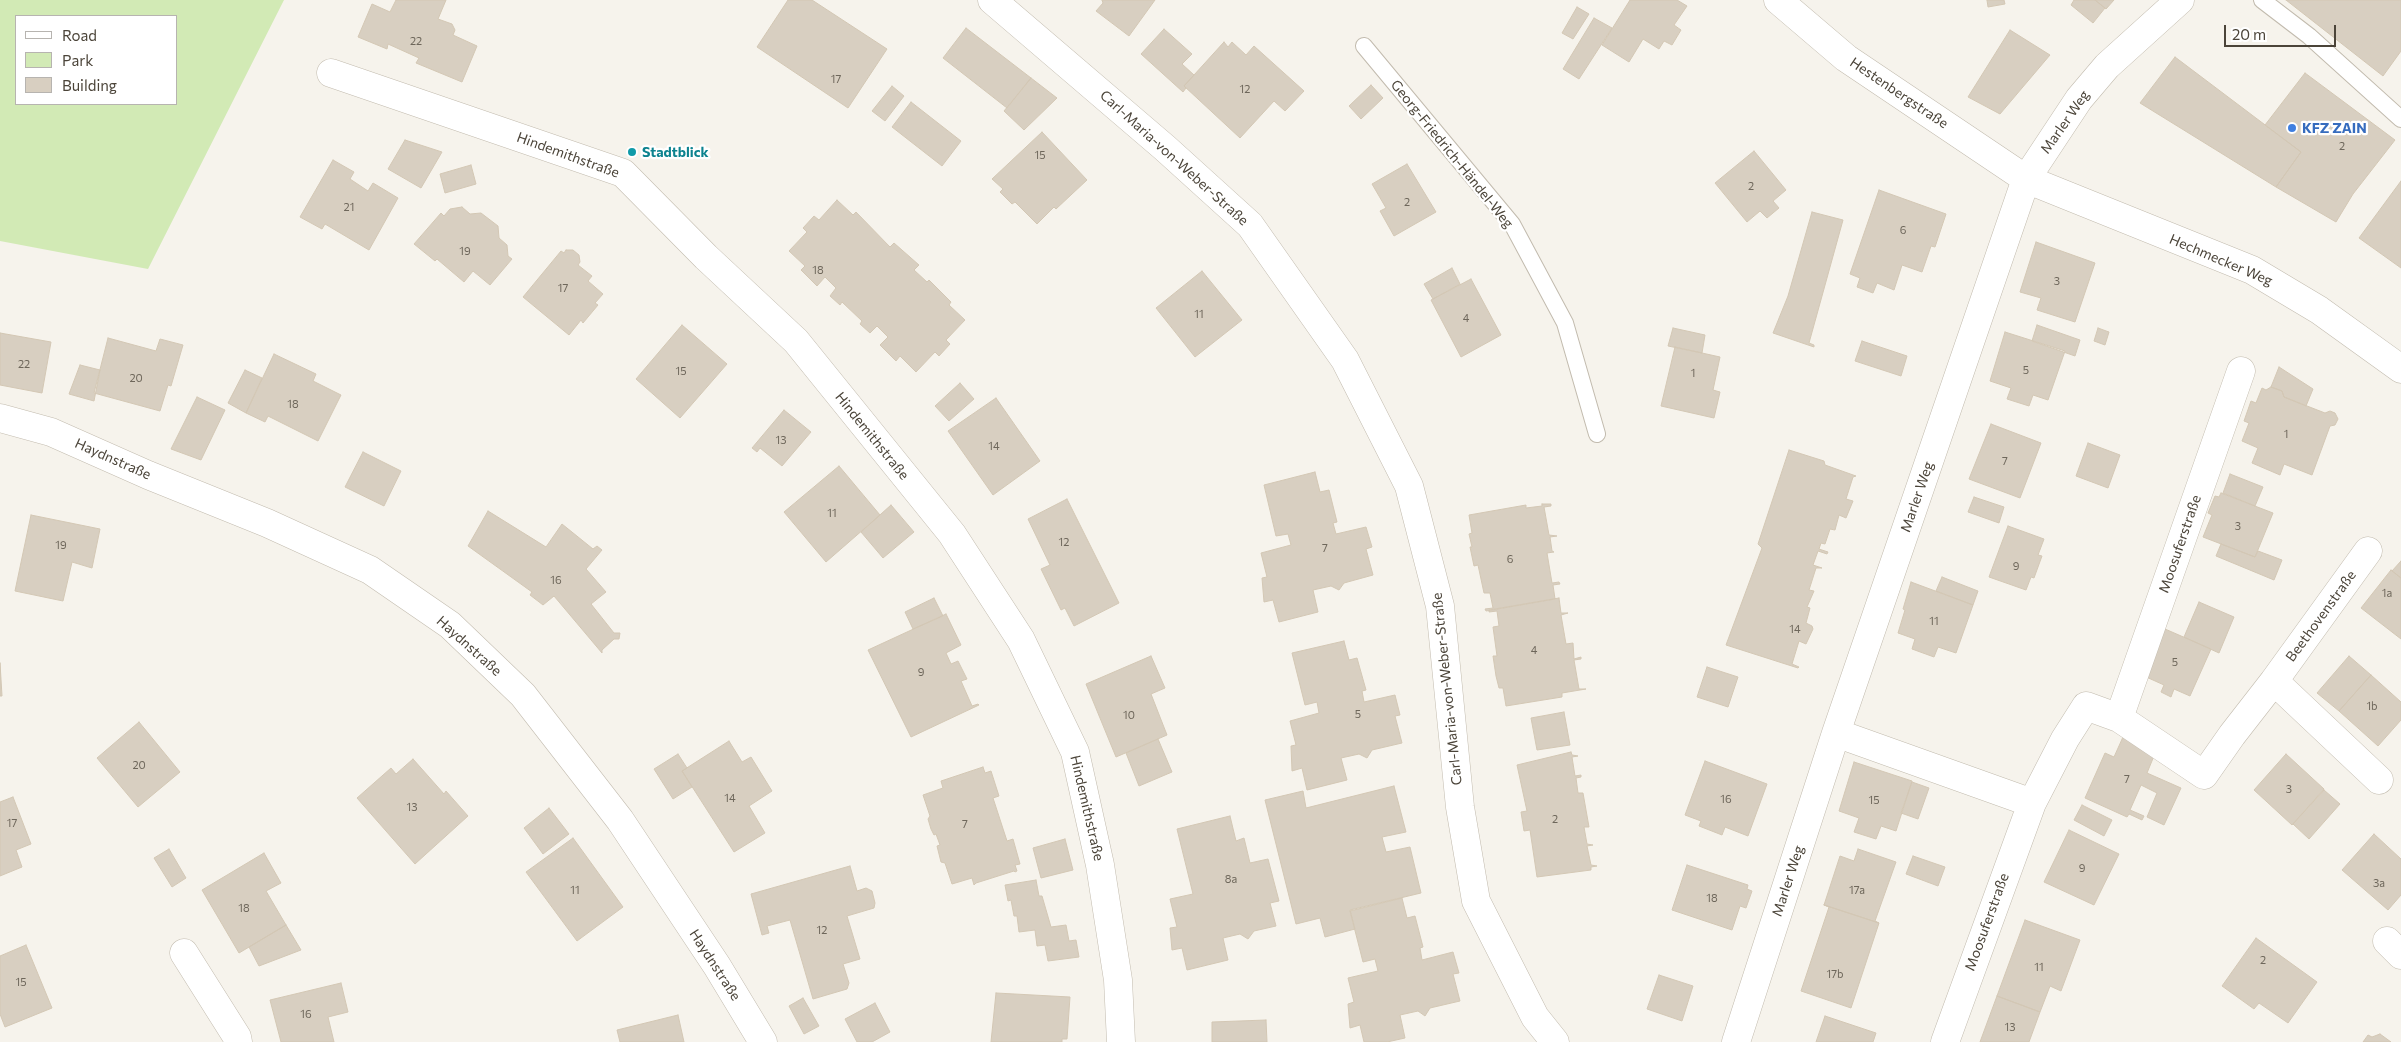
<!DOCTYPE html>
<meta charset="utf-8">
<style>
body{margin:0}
#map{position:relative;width:2401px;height:1042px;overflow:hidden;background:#f6f3ec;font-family:Commissioner,sans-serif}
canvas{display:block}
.legend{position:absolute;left:15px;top:15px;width:162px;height:90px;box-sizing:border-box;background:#fff;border:1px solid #b7b4b0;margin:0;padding:6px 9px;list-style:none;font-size:15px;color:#4b4439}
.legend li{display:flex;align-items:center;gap:10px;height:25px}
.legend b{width:25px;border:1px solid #b7b4b0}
.scale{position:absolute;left:2224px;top:25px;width:112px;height:22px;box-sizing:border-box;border:2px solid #4b4439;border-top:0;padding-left:6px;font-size:15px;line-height:18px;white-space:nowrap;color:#4b4439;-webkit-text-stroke:4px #fff;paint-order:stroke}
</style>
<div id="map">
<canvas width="2401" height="1042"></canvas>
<ul class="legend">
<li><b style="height:6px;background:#fff"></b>Road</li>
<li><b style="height:14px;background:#d2eab5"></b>Park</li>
<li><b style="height:14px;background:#d8cfc1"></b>Building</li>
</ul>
<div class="scale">20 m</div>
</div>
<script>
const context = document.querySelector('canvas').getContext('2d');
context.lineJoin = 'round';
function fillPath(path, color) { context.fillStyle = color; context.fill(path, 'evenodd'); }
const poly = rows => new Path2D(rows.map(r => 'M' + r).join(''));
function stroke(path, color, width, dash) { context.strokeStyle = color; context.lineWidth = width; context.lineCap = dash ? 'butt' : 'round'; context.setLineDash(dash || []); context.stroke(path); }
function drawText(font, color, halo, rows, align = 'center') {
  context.font = font + ' Commissioner,sans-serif'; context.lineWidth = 4.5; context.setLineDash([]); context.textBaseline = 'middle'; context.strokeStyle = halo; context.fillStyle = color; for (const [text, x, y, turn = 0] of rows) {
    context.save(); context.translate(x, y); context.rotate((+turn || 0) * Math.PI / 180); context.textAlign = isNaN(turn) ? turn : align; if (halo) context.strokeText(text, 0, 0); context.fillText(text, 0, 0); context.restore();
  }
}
const green = poly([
 [0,0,284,0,148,269,0,241],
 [16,16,176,16,176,104,16,104]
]);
const building = poly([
 [396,0,446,0,438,19,452,24,455,30,453,35,477,46,462,82,416,63,419,58,388,44,387,49,358,37,372,4,390,12,396,0],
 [788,0,812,0,887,49,848,108,757,47,788,0],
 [1102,0,1155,0,1129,36,1096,11,1103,3,1102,0],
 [1630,0,1677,0,1687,6,1674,25,1681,30,1672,45,1664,41,1659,49,1643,39,1629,62,1602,45,1630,0],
 [1987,0,2004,0,2005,4,1988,7,1987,0],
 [2074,0,2095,0,2105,8,2093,23,2071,5,2074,0],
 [2095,0,2114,0,2106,9,2095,0],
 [2286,0,2401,0,2401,51,2383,76,2286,0],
 [1577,7,1589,14,1573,39,1562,33,1577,7],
 [1594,18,1612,28,1579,79,1563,69,1594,18],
 [966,28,1031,78,1007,108,943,58,966,28],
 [1164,29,1192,54,1182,64,1194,75,1184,86,1186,88,1183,92,1141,54,1164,29],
 [2010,30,2050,55,2000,114,1968,97,2010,30],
 [1224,42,1228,47,1232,42,1246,55,1254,46,1304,91,1285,111,1274,101,1240,138,1184,86,1224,42],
 [2175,57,2301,152,2276,187,2140,103,2175,57],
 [2305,73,2395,140,2353,194,2336,222,2276,187,2301,152,2265,125,2305,73],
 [1031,78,1057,98,1024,130,1004,111,1031,78],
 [1371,85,1383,98,1361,119,1349,106,1371,85],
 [892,86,904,96,885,121,872,111,892,86],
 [911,102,961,141,942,166,892,127,911,102],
 [1042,132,1087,180,1056,209,1054,207,1037,224,1015,202,1012,204,1000,192,1003,189,992,179,1042,132],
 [405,140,442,152,421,188,388,169,405,140],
 [1754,151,1786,190,1773,201,1779,208,1767,218,1760,211,1747,222,1715,183,1754,151],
 [333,160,354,172,350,179,368,191,373,183,398,198,369,250,325,224,322,229,300,217,333,160],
 [1407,164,1436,212,1394,236,1380,211,1386,208,1372,184,1407,164],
 [471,165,476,184,445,193,440,174,471,165],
 [2401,181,2401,268,2359,238,2401,181],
 [1879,190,1946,214,1935,247,1931,246,1922,272,1902,265,1894,290,1877,283,1873,293,1857,287,1860,278,1850,274,1879,190],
 [837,200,853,215,856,212,890,247,894,243,919,265,914,270,927,282,929,280,951,302,949,305,965,320,946,340,950,344,939,356,935,352,916,372,900,356,896,361,880,345,888,337,877,326,870,333,860,324,862,321,842,302,840,305,830,296,836,288,825,277,817,286,801,270,805,266,789,251,807,232,803,228,814,216,819,220,837,200],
 [462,207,470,214,481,213,498,226,499,238,507,245,508,256,512,259,490,285,473,271,464,282,437,259,435,261,414,244,441,213,444,216,450,209,462,207],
 [1812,212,1843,220,1809,343,1814,345,1814,347,1773,333,1788,296,1812,212],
 [2036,242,2095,263,2075,322,2037,310,2041,298,2020,292,2036,242],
 [566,250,573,250,579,255,580,262,578,265,592,276,588,281,603,294,595,303,598,305,583,323,581,320,569,335,523,297,561,251,564,253,566,250],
 [1452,268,1460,284,1433,299,1424,284,1452,268],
 [1202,271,1242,320,1195,357,1156,308,1202,271],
 [1471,279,1501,335,1461,357,1431,300,1471,279],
 [682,325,727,364,680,418,636,379,682,325],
 [2037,325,2080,340,2075,356,2032,341,2037,325],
 [1673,328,1705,335,1702,353,1668,346,1673,328],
 [2098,328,2109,332,2105,345,2094,341,2098,328],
 [2005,332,2065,351,2048,400,2033,395,2029,406,2007,399,2011,388,1990,381,2005,332],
 [0,333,51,342,42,393,0,385,0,333],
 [108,338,156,351,160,339,183,345,171,386,168,385,160,411,94,393,108,338],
 [1862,341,1907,356,1901,376,1855,361,1862,341],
 [1675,347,1720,357,1713,390,1720,392,1714,418,1661,406,1675,347],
 [274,354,316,374,313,381,341,395,318,441,268,416,265,422,246,413,274,354],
 [80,365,100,370,94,401,69,394,80,365],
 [2279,367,2313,389,2306,406,2284,397,2282,391,2271,387,2279,367],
 [245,370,262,378,246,413,228,403,245,370],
 [960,383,974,399,949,421,935,406,960,383],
 [2271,387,2282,391,2284,397,2325,413,2330,411,2335,413,2338,419,2335,425,2330,426,2312,475,2284,464,2280,475,2252,463,2258,448,2242,441,2249,423,2244,421,2251,401,2256,403,2262,388,2266,390,2271,387],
 [197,397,225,410,201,460,171,449,197,397],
 [996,398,1040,461,993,495,948,431,996,398],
 [784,410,811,432,782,466,760,448,757,452,752,448,784,410],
 [1991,424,2041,443,2020,498,1969,479,1991,424],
 [2088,443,2120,455,2108,488,2076,476,2088,443],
 [1789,450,1824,461,1825,465,1856,476,1853,477,1846,499,1853,501,1846,518,1839,515,1835,530,1830,529,1825,544,1821,543,1819,549,1828,552,1827,554,1818,551,1813,565,1822,568,1816,568,1809,590,1814,591,1807,607,1810,608,1806,623,1812,626,1813,629,1806,644,1799,641,1792,664,1799,667,1798,668,1726,645,1762,548,1758,544,1789,450],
 [363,452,401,471,384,506,345,487,363,452],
 [839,466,880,515,826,562,784,512,839,466],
 [1315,472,1320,492,1329,490,1337,522,1333,523,1336,534,1366,527,1372,547,1366,549,1373,575,1344,583,1339,590,1331,586,1313,590,1318,612,1279,622,1273,600,1264,602,1262,578,1267,577,1261,553,1291,545,1288,534,1276,536,1264,485,1315,472],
 [2230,474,2263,487,2255,506,2223,493,2230,474],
 [2221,493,2273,513,2255,557,2203,537,2212,515,2208,513,2215,496,2219,497,2221,493],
 [1974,497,2004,507,1999,523,1968,512,1974,497],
 [1067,499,1119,603,1074,626,1065,608,1061,610,1041,569,1050,565,1028,519,1067,499],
 [1542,504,1551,504,1551,506,1544,507,1549,535,1557,536,1550,537,1552,551,1554,552,1547,553,1552,583,1559,582,1560,584,1553,585,1555,599,1486,611,1485,609,1493,608,1490,593,1484,593,1478,565,1474,566,1470,547,1472,547,1469,534,1472,533,1469,515,1526,505,1526,508,1542,506,1542,504],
 [891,505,914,532,883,558,861,532,891,505],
 [488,511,546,547,562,524,593,549,597,546,602,550,586,569,606,592,591,604,614,633,620,633,619,639,614,639,602,650,602,653,554,596,543,605,530,595,532,592,468,546,488,511],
 [31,515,100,529,92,568,72,562,63,601,15,591,31,515],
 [2008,526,2044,539,2038,555,2042,556,2034,578,2031,577,2026,590,1989,577,2008,526],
 [2221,544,2255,557,2258,551,2282,560,2274,580,2216,556,2221,544],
 [2401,561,2401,578,2392,571,2401,561],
 [2391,570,2401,578,2401,639,2361,608,2391,570],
 [1942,577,1978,591,1973,605,1936,591,1942,577],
 [1911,582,1973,605,1956,653,1938,647,1934,657,1912,649,1915,639,1898,633,1905,610,1903,609,1911,582],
 [934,598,943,616,913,629,905,612,934,598],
 [1559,598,1561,613,1568,613,1561,615,1566,644,1573,643,1574,659,1581,657,1581,659,1574,660,1579,689,1586,689,1562,693,1562,697,1506,706,1503,688,1499,688,1496,676,1493,656,1497,656,1493,627,1499,626,1497,611,1489,612,1489,610,1559,598],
 [2199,602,2234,617,2219,653,2184,637,2199,602],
 [946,614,961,645,946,653,951,664,958,661,967,679,961,681,972,706,978,704,979,705,911,737,868,650,946,614],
 [2165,629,2211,649,2190,696,2174,689,2171,697,2161,692,2164,685,2144,676,2165,629],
 [1344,641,1349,660,1357,658,1366,690,1362,691,1364,702,1395,695,1400,715,1395,716,1402,743,1372,750,1367,758,1359,754,1341,758,1347,780,1307,790,1302,768,1292,771,1291,746,1296,745,1290,721,1319,713,1317,702,1305,705,1292,653,1344,641],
 [1151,656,1165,688,1151,694,1167,735,1116,757,1086,684,1151,656],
 [2349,656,2371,675,2339,711,2317,693,2349,656],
 [0,663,2,696,0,696,0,663],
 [1707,667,1738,677,1728,707,1697,697,1707,667],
 [2371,675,2401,702,2401,720,2378,746,2339,711,2371,675],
 [1564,712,1570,745,1537,750,1531,718,1564,712],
 [139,722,180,772,138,807,97,758,139,722],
 [2123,737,2156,751,2147,773,2181,788,2164,825,2147,817,2157,793,2141,785,2130,810,2144,816,2142,820,2129,814,2127,817,2085,798,2105,753,2114,757,2123,737],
 [1158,739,1172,772,1139,786,1126,753,1158,739],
 [729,741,742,762,751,757,772,791,749,806,765,833,734,852,682,771,729,741],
 [1571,752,1572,755,1578,756,1572,757,1575,776,1581,775,1581,777,1576,778,1578,793,1583,793,1589,827,1584,827,1587,844,1593,845,1587,846,1591,865,1597,866,1591,867,1591,870,1537,877,1530,830,1524,831,1521,812,1527,811,1517,765,1571,752],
 [678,754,687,768,682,771,692,787,673,799,654,769,678,754],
 [2286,754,2324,789,2292,825,2254,790,2286,754],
 [413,759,444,794,446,791,468,816,415,864,357,798,391,768,396,774,413,759],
 [1705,761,1767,784,1748,836,1725,827,1722,835,1699,826,1701,821,1685,815,1705,761],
 [1854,762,1912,781,1896,831,1881,826,1876,839,1854,832,1859,818,1839,811,1854,762],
 [983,767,985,773,991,771,999,796,993,798,1007,841,1013,839,1020,864,1015,865,1017,871,1015,872,1014,871,976,883,974,885,972,878,952,884,945,863,941,862,937,846,940,845,936,834,934,835,931,829,928,819,930,816,923,795,943,788,941,781,983,767],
 [1912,782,1929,788,1918,819,1901,813,1912,782],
 [1394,786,1406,832,1382,837,1386,852,1410,847,1421,893,1350,910,1355,929,1325,937,1320,918,1296,924,1265,800,1303,791,1306,808,1394,786],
 [2324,790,2340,804,2309,839,2293,824,2324,790],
 [13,797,31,844,16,850,22,867,0,876,0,802,13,797],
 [2082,805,2112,820,2104,836,2074,820,2082,805],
 [549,808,569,834,543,854,524,828,549,808],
 [1230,816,1236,841,1244,838,1250,863,1268,859,1279,901,1270,903,1276,926,1254,931,1248,939,1240,934,1223,938,1228,960,1187,970,1182,948,1172,950,1170,928,1177,927,1170,899,1193,894,1177,829,1230,816],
 [2069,830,2119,854,2094,905,2044,882,2069,830],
 [2374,834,2401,859,2401,895,2388,910,2342,870,2374,834],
 [573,838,623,907,577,941,526,872,573,838],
 [1065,839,1073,870,1041,878,1033,848,1065,839],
 [169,849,186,878,172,887,154,858,169,849],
 [1858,849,1896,862,1875,921,1879,923,1824,905,1840,856,1854,861,1858,849],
 [264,853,281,883,266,891,286,925,239,953,202,890,264,853],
 [1913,856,1945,867,1938,886,1906,874,1913,856],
 [1687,865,1748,885,1747,889,1752,891,1746,908,1740,906,1732,930,1672,910,1687,865],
 [850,866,857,891,866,888,872,891,875,903,874,908,847,916,860,959,843,964,849,983,847,989,813,999,790,920,767,926,769,933,762,935,751,894,850,866],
 [1036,880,1039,896,1042,896,1051,927,1066,925,1069,941,1076,940,1079,957,1048,961,1045,945,1037,946,1035,930,1019,932,1017,916,1014,916,1011,900,1008,901,1005,885,1036,880],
 [1402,898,1407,918,1415,916,1423,947,1420,948,1422,960,1453,952,1459,973,1453,974,1460,1001,1430,1008,1425,1016,1418,1011,1400,1015,1405,1038,1387,1042,1364,1042,1360,1025,1350,1028,1348,1004,1354,1002,1348,978,1378,971,1375,959,1363,962,1350,911,1402,898],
 [1824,905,1879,923,1851,1008,1801,991,1829,907,1824,905],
 [2025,920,2080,940,2061,991,2050,986,2040,1012,1997,996,2025,920],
 [286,925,301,950,259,966,249,947,286,925],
 [2256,938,2317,982,2288,1023,2259,1003,2254,1009,2222,986,2256,938],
 [26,945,52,1008,5,1027,0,1014,0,956,26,945],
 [1659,975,1693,986,1682,1021,1647,1009,1659,975],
 [341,983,348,1012,328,1017,334,1042,281,1042,270,1000,341,983],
 [996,993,1070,997,1067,1039,1062,1039,1062,1042,991,1042,996,993],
 [1997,996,2040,1012,2029,1042,1980,1042,1997,996],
 [803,998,819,1026,804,1034,789,1006,803,998],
 [875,1003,890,1032,872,1042,857,1042,845,1019,875,1003],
 [678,1015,684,1042,620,1042,617,1030,678,1015],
 [1825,1016,1876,1033,1873,1042,1816,1042,1825,1016],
 [1266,1020,1267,1042,1212,1042,1212,1022,1266,1020],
 [2380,1034,2391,1042,2363,1042,2368,1035,2372,1037,2380,1034]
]);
const lane = poly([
 [2262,0,2309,36,2401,119],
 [1364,46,1512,224,1565,323,1597,434]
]);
const street = poly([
 [992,0,1165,148,1250,225,1345,360,1409,486,1440,606,1460,807,1476,901,1535,1017,1555,1042],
 [1778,0,1846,58,2026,179,2252,270,2319,310,2401,369],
 [331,73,623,173,706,257,796,341,952,534,1021,640,1075,752,1100,865,1118,980,1121,1042],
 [2241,371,2119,718,2204,775,2232,735,2274,681],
 [0,418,51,432,148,475,267,523,370,570,450,625,523,695,620,820,717,966,763,1042],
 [2368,551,2274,681,2379,780],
 [1836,733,2032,803],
 [2387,941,2401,955],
 [184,953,237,1037,238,1042],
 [1736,1042,1836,733,2026,179,2079,99,2107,66,2180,0],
 [1945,1042,2032,803,2065,739,2086,706,2119,718]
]);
const markers = [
 [2292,128,5,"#3f7fe0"],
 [632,152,5,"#0f9aa8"]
];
const numberNames = [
 ["22",416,41],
 ["17",836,79],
 ["12",1245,89],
 ["2",2342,146],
 ["15",1040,155],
 ["2",1751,186],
 ["2",1407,202],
 ["21",349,207],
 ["6",1903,230],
 ["19",465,251],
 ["18",818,270],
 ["3",2057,281],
 ["17",563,288],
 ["11",1199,314],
 ["4",1466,318],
 ["22",24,364],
 ["5",2026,370],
 ["15",681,371],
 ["1",1693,373],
 ["20",136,378],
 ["18",293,404],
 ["1",2286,434],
 ["13",781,440],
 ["14",994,446],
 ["7",2005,461],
 ["11",832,513],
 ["3",2238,526],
 ["12",1064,542],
 ["19",61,545],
 ["7",1325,548],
 ["6",1510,559],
 ["9",2016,566],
 ["16",556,580],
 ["1a",2387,593],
 ["11",1934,621],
 ["14",1795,629],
 ["4",1534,650],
 ["5",2175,662],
 ["9",921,672],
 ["1b",2372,706],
 ["5",1358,714],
 ["10",1129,715],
 ["20",139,765],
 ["7",2127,779],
 ["3",2289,789],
 ["14",730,798],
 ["16",1726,799],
 ["15",1874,800],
 ["13",412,807],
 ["2",1555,819],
 ["17",12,823],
 ["7",965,824],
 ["9",2082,868],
 ["8a",1231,879],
 ["3a",2379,883],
 ["11",575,890],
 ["17a",1857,890],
 ["18",1712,898],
 ["18",244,908],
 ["12",822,930],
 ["2",2263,960],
 ["11",2039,967],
 ["17b",1835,974],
 ["15",21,982],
 ["16",306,1014],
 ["13",2010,1027]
];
const streetNames = [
 ["Hestenbergstraße",1899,93,34],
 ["Marler Weg",2065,122,-55],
 ["Georg-Friedrich-Händel-Weg",1452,154,51],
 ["Hindemithstraße",568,155,20],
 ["Carl-Maria-von-Weber-Straße",1174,158,42],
 ["Hechmecker Weg",2221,260,23],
 ["Hindemithstraße",872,436,51],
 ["Haydnstraße",113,459,24],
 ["Marler Weg",1917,497,-71],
 ["Moosuferstraße",2180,544,-71],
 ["Beethovenstraße",2321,616,-54],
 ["Haydnstraße",469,646,42],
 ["Carl-Maria-von-Weber-Straße",1447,689,-96],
 ["Hindemithstraße",1087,808,77],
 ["Marler Weg",1788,881,-72],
 ["Moosuferstraße",1987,922,-70],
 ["Haydnstraße",715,965,57]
];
const shopNames = [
 ["KFZ ZAIN",2302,128]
];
const cultureNames = [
 ["Stadtblick",642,152]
];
fillPath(green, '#d2eab5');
fillPath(building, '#d8cfc1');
stroke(building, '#d3c7b4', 1);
stroke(lane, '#c2bbae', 18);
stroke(street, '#c2bbae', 29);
stroke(lane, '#fff', 16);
stroke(street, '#fff', 28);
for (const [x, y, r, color] of markers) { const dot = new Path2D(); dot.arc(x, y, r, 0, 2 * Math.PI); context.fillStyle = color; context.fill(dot); stroke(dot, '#fff', 2); }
drawText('11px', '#6e675b', null, numberNames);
drawText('14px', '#4b4439', '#fff', streetNames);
drawText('bold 14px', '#366cbe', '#fff', shopNames, 'left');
drawText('bold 14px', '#0d838f', '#fff', cultureNames, 'left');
</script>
